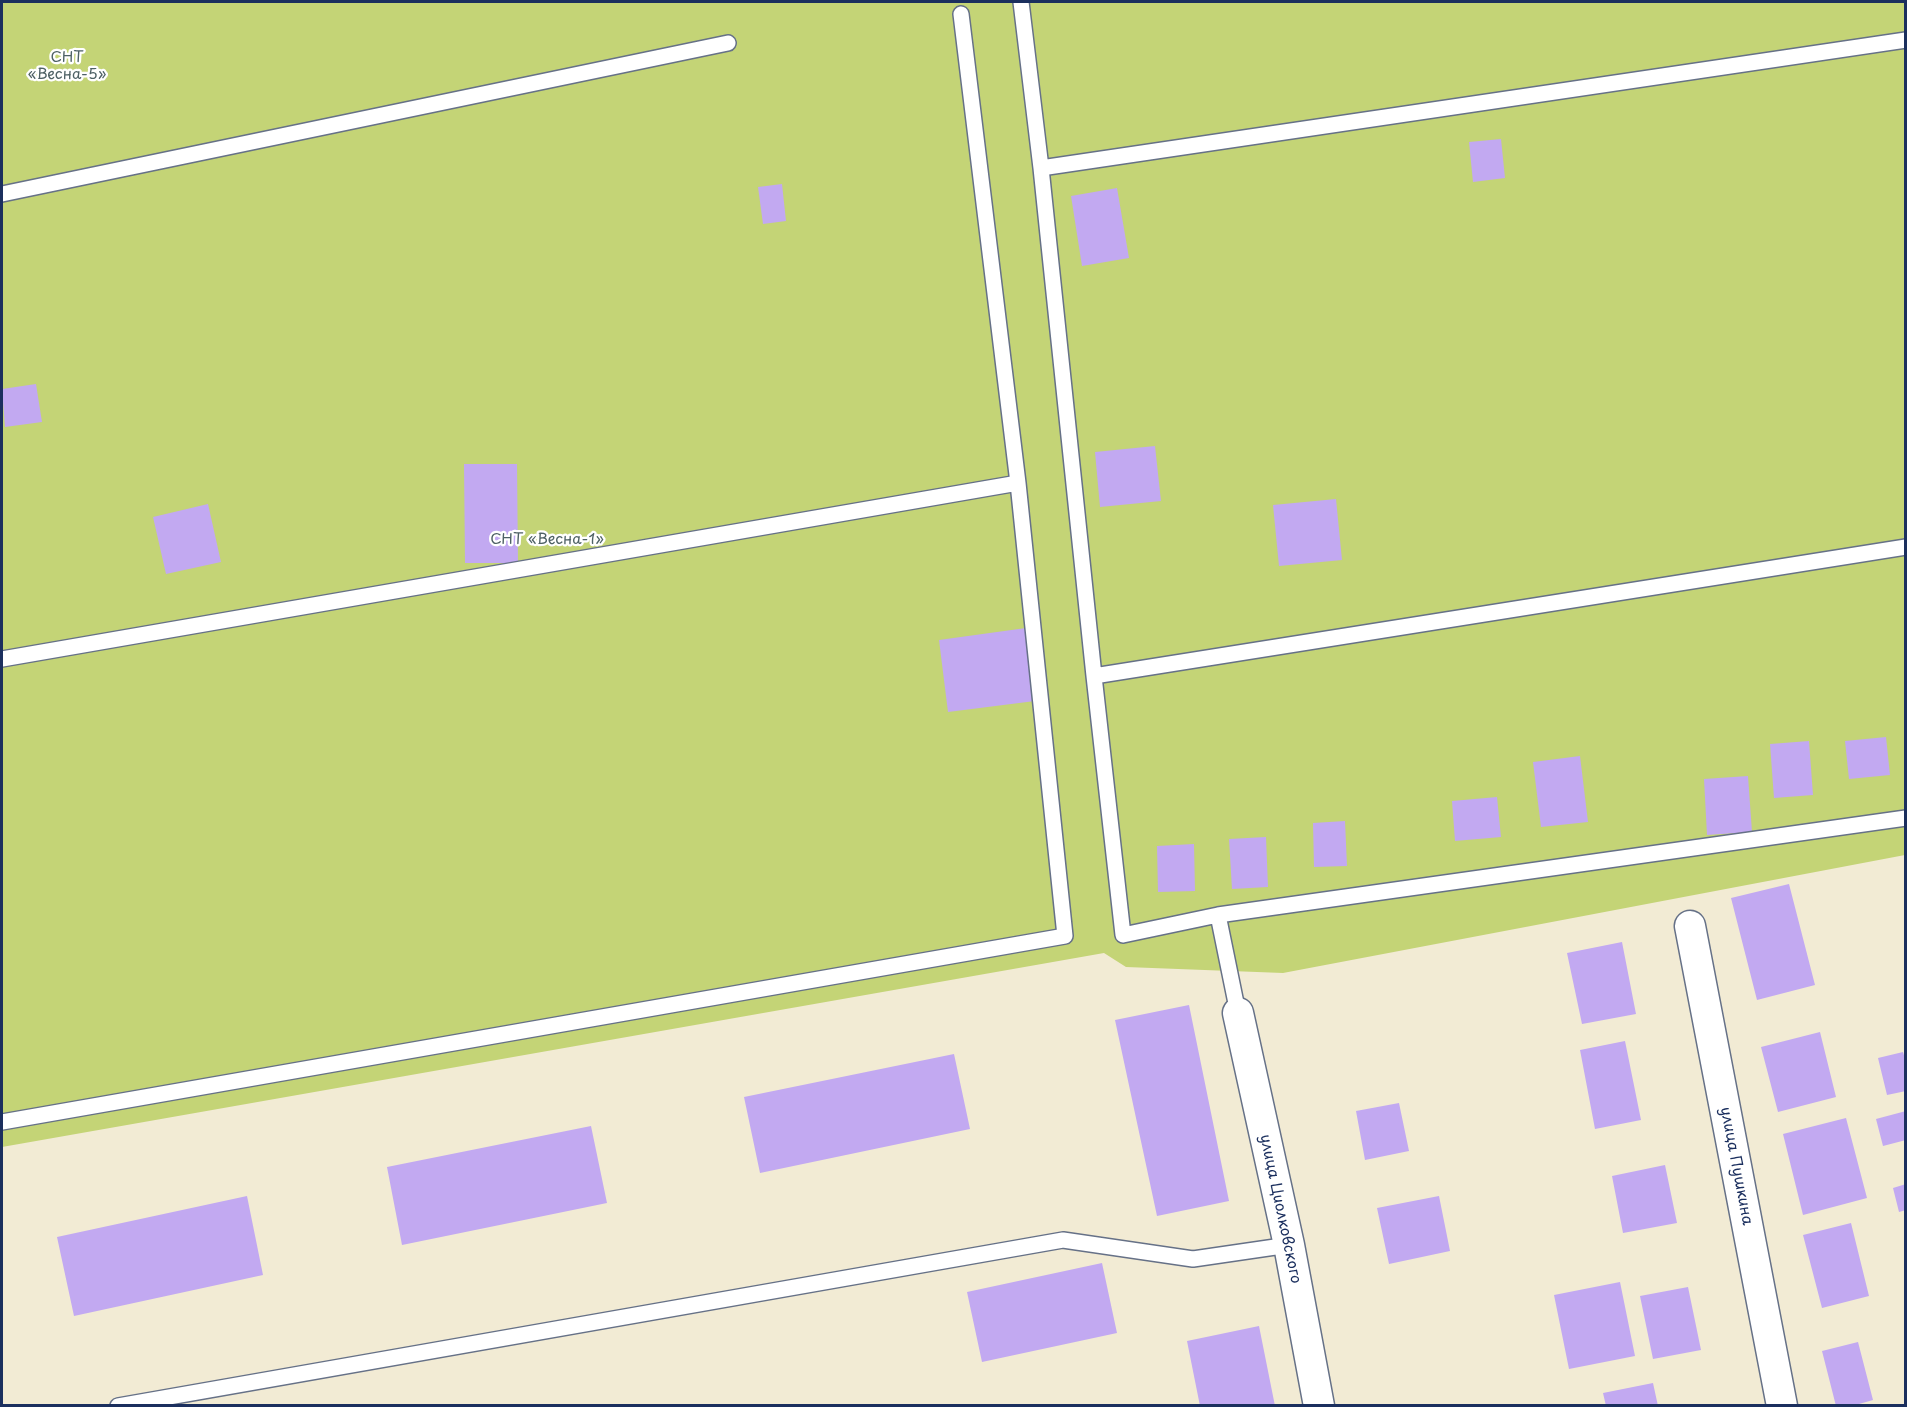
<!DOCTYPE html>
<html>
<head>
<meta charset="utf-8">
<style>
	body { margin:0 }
	#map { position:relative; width:1907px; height:1407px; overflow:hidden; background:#f2ebd4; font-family:"Playpen Sans",sans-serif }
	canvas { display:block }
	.frame { position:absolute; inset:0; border:3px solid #1b2f5e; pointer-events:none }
</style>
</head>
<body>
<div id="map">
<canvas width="1907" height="1407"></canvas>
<div class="frame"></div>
</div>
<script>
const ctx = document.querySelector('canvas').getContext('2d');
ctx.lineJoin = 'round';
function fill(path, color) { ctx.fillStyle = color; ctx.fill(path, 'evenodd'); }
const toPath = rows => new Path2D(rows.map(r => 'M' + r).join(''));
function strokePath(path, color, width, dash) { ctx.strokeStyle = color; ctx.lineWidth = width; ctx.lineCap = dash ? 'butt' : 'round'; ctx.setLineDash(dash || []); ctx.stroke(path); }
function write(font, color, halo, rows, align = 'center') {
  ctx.font = font + ' "Playpen Sans",sans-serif'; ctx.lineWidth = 4.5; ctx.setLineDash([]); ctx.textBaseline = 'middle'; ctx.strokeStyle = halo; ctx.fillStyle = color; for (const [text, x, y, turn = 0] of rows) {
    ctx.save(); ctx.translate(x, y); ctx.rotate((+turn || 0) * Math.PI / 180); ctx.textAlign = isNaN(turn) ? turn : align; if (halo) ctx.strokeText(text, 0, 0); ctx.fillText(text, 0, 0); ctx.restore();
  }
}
const green = toPath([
	[2,2,1905,2,1905,855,1283,973,1126,967,1104,953,2,1147]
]);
const building = toPath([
	[1501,139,1505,178,1473,182,1469,142],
	[782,184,786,221,763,224,758,187],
	[1117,188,1129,258,1082,266,1071,196],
	[36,384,42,422,5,427,2,389],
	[1155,446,1161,501,1100,507,1095,452],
	[464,464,517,464,518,563,465,563],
	[1336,499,1342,560,1279,566,1273,505],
	[208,504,221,562,166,574,153,517],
	[1026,628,1035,701,948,712,939,640],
	[1886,737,1890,775,1849,779,1845,741],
	[1809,741,1813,795,1774,798,1770,744],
	[1580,756,1588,822,1541,827,1533,762],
	[1748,776,1752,832,1707,835,1704,779],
	[1497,797,1501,837,1455,841,1452,801],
	[1345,821,1347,866,1314,867,1313,823],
	[1266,837,1268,887,1232,889,1229,839],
	[1194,844,1195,891,1158,892,1157,846],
	[1789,884,1815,985,1757,1000,1731,898],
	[1622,942,1636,1014,1582,1024,1567,953],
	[1189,1005,1229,1201,1157,1216,1115,1020],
	[1820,1032,1836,1097,1778,1112,1761,1047],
	[1625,1041,1641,1120,1595,1129,1580,1050],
	[1903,1052,1906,1062,1906,1091,1887,1095,1878,1058],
	[954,1054,970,1129,760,1173,744,1097],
	[1399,1103,1409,1151,1365,1160,1356,1111],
	[1906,1111,1906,1140,1883,1146,1876,1119],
	[1846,1118,1867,1198,1803,1215,1783,1134],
	[591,1126,607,1203,402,1245,387,1167],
	[1665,1165,1677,1223,1623,1233,1612,1176],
	[1906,1184,1906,1210,1899,1212,1893,1188],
	[247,1196,263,1275,74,1316,57,1237],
	[1439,1196,1450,1251,1389,1264,1377,1208],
	[1851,1223,1869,1296,1822,1308,1803,1235],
	[1102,1263,1117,1333,982,1362,967,1292],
	[1620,1282,1635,1356,1569,1369,1554,1295],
	[1688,1287,1701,1350,1653,1359,1640,1296],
	[1259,1326,1275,1406,1200,1406,1187,1341],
	[1858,1342,1873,1400,1852,1406,1836,1406,1822,1351],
	[1653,1383,1658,1406,1606,1406,1603,1393]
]);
const service = toPath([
	[1021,2,1041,168],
	[2,194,728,43],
	[1906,547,1094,676,1123,935,1218,915,1906,818],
	[2,659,1018,483],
	[1094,676,1041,168,1906,40],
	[1218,915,1238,1013],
	[2,1122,1065,936,1018,483,961,14],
	[118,1406,1063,1240,1193,1259,1289,1245]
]);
const minor = toPath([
	[1690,926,1782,1406],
	[1238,1013,1289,1245,1319,1406]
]);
const parkNames = [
	["СНТ",67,58],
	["«Весна-5»",67,75],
	["СНТ «Весна-1»",547,540]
];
const streetNames = [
	["улица Пушкина",1736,1166,79],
	["улица Циолковского",1280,1209,78]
];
fill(green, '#c4d476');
fill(building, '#c2a9f1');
strokePath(service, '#667187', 18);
strokePath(minor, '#667187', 33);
strokePath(service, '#fff', 15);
strokePath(minor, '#fff', 30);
write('15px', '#4e6165', '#fff', parkNames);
write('15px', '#1b2f5e', '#fff', streetNames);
</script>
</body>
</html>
